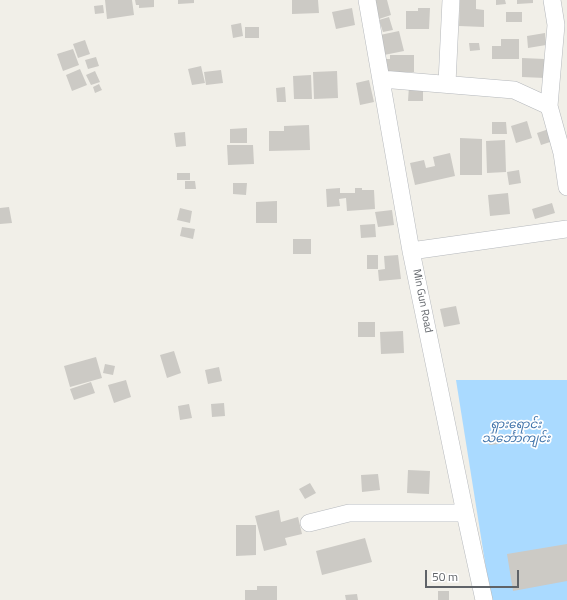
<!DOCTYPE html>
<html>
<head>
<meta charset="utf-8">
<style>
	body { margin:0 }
	#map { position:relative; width:567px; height:600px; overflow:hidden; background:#f1efe8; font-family:"Titillium Web",sans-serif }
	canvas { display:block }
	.scale { position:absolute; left:425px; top:570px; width:94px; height:18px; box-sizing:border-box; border:2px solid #5f6368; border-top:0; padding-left:5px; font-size:12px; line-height:14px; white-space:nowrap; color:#5f6368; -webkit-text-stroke:3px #fff; paint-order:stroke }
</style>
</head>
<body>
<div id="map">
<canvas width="567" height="600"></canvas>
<div class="scale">50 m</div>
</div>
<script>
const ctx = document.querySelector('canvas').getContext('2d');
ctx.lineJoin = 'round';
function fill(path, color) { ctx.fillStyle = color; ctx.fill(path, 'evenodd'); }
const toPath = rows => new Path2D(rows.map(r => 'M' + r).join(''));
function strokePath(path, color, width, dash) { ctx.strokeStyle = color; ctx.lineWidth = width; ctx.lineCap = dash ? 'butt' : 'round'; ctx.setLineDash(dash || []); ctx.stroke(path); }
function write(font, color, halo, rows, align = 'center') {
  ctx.font = font + ' "Titillium Web","Noto Sans Myanmar",sans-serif'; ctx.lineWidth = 3.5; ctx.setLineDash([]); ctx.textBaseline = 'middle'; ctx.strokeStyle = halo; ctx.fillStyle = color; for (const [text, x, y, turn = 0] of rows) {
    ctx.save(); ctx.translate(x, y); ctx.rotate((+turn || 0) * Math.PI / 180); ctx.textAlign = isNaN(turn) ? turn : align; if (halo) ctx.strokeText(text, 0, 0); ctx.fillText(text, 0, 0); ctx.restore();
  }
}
const water = toPath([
	[456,380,567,380,567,600,491,600]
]);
const building = toPath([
	[105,0,132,0,134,15,107,19],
	[135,0,154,0,154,7,139,8,139,5,136,5],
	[178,0,194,0,194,3,178,4],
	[292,0,318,0,319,13,292,14],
	[373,0,387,0,391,15,379,19],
	[460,0,476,0,476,9,484,10,484,27,459,26],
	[496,0,505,0,506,4,496,5],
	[517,0,533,0,533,3,517,4],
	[103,5,104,13,95,14,94,6],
	[352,8,355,25,336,29,332,12],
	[418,8,430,8,429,29,406,29,406,11,418,11],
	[506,12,522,12,522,22,506,22],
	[389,17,393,30,383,32,379,20],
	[241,23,243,36,233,38,231,25],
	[245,27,259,27,259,38,245,38],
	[399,31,404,51,384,55,380,35],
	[545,33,546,45,528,48,527,36],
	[501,39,519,39,519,59,492,59,492,46,501,46],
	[85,40,90,54,78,58,73,44],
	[469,43,479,43,480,50,470,51],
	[73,49,79,65,63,71,57,54],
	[390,55,414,55,414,72,383,72,383,59,390,59],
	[96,57,99,66,88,69,85,60],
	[522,58,545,59,545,78,522,77],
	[201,66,205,83,192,85,188,69],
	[80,69,87,85,72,91,66,75],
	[221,70,223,83,206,85,204,72],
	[95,71,100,82,91,85,86,75],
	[337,71,338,98,314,99,313,72],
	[311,75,312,99,294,99,293,76],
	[369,80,374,102,360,105,356,83],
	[99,84,102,90,95,93,93,87],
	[409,86,423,87,423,101,408,101],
	[285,87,286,102,277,102,276,88],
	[527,121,532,138,516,143,511,126],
	[492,122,506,122,507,134,492,134],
	[309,125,310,150,269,151,269,131,284,131,284,126],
	[247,128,247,143,230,143,230,129],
	[549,129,553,141,541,145,537,133],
	[185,132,186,146,176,147,174,133],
	[460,138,482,139,482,175,460,175],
	[505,140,506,172,487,173,486,141],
	[227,145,253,145,254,164,228,165],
	[450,153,455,176,415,185,410,163,424,160,426,168,435,166,433,157],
	[519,170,521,183,509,185,507,172],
	[177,173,190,173,190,180,177,180],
	[185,181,195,181,196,189,185,189],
	[233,183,247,183,246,195,233,194],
	[340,188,340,193,355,193,355,188,362,188,362,190,374,190,375,209,347,211,346,198,339,199,340,206,327,207,326,189],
	[508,193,510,214,490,216,488,195],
	[277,201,277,223,256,223,256,202],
	[552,203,555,213,535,219,532,209],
	[9,207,12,223,0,224,0,208],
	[180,208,192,211,190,223,177,220],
	[392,210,394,225,378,227,375,212],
	[375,224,376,237,361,238,360,225],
	[182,227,195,229,193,239,180,236],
	[293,239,311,239,311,254,293,254],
	[367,255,378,255,378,269,367,269],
	[398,255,401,279,379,281,378,270,385,269,384,256],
	[456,306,460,324,444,327,440,309],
	[358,322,375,322,375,337,358,337],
	[403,331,404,353,381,354,380,332],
	[174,351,181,373,167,378,160,355],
	[96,357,102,378,70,387,64,366],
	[105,364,115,366,113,375,103,373],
	[219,367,222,381,208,384,205,370],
	[126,380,131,397,114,403,108,385],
	[91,382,95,393,74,400,70,389],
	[224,403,225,416,212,417,211,404],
	[189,404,192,418,180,420,178,406],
	[488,435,499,435,499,444,489,445],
	[408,470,430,471,429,494,407,493],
	[378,474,380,490,362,492,361,475],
	[310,483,316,493,305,499,299,489],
	[279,510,281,522,298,517,302,534,285,538,287,545,264,551,255,516],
	[236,525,256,525,256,555,236,556],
	[365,538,372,562,322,575,316,551],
	[567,544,567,581,513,591,507,554],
	[257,586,277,586,277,600,245,600,245,590,257,590],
	[438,591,449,591,449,600,438,600],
	[357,594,358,600,346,600,345,595]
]);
const minor = toPath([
	[367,0,411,251,465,513,484,600],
	[552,0,556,25,549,106,562,153,567,187],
	[381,79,514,90,549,106],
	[447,83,451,0],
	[411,251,567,229],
	[309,523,349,513,465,513]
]);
const streetNames = [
	["Min Gun Road",422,301,79]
];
const waterNames = [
	["ရှားရောင်း",516,425],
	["သင်္ဘောကျင်း",516,439]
];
fill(water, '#aadaff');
fill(building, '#cccac5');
strokePath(minor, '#b5b8bc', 18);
strokePath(minor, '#fff', 17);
write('11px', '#5f6368', '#fff', streetNames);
write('italic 12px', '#4174aa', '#fff', waterNames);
</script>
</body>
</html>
